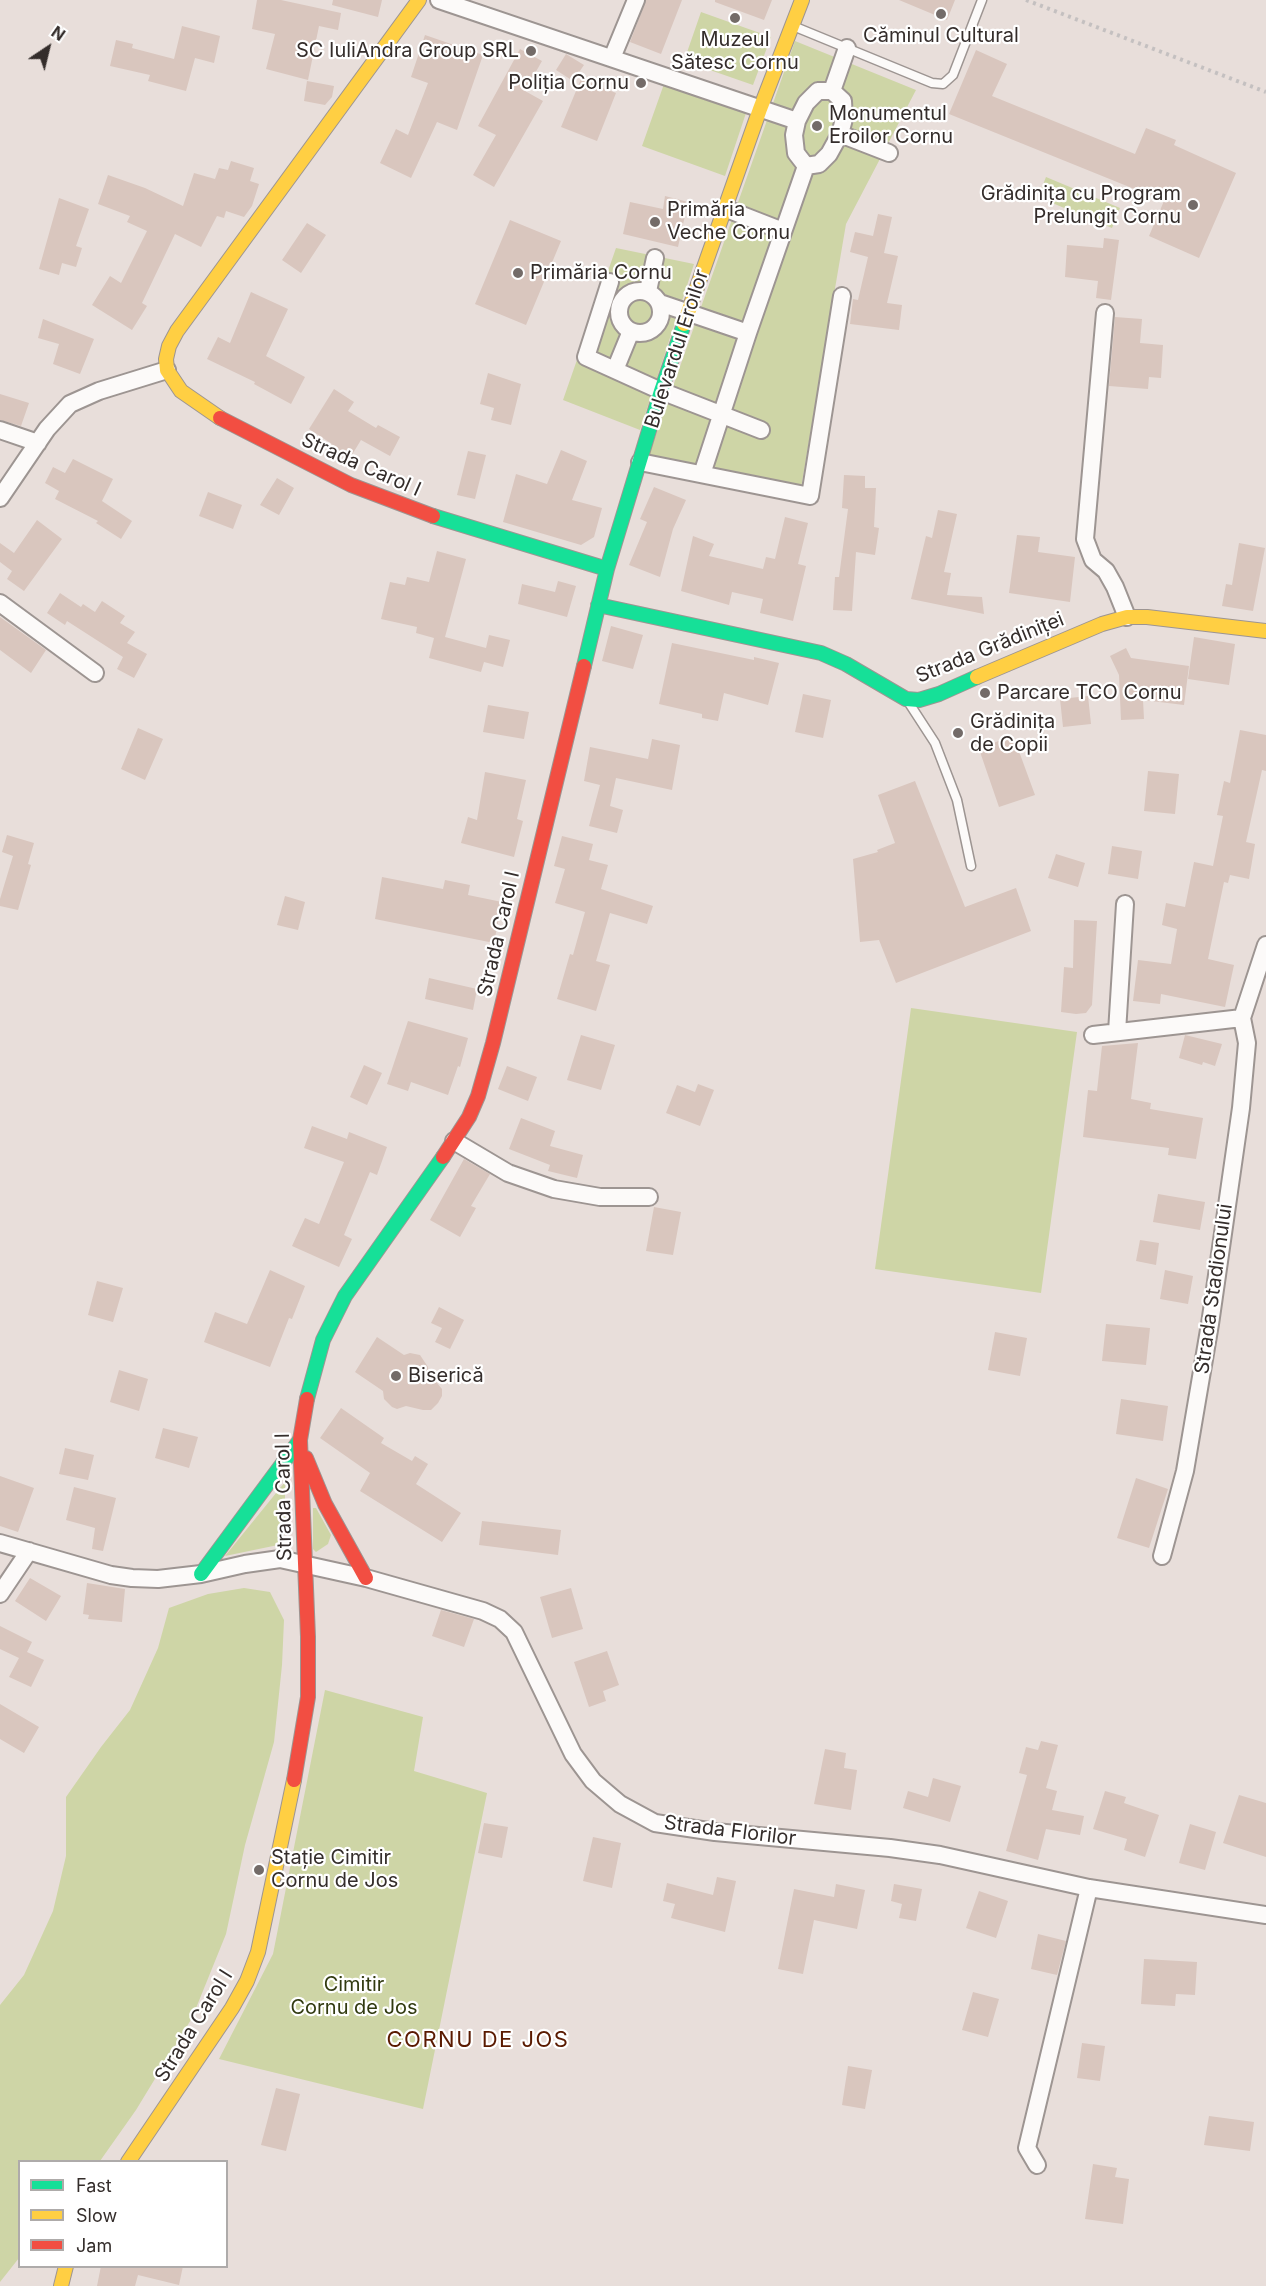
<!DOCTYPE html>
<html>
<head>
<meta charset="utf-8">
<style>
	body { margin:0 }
	#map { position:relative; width:1266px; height:2286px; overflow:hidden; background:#e8deda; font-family:Inter,sans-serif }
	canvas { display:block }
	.legend { position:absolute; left:18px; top:2160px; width:210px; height:108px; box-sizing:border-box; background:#fff; border:2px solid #aeabaa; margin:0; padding:8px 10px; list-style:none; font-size:18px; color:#342d2b }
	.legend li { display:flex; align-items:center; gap:12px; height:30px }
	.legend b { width:30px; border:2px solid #aeabaa }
	.north { position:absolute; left:18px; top:18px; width:60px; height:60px; -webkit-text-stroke:4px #fff; paint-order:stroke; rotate:35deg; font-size:16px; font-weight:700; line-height:24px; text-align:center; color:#342d2b }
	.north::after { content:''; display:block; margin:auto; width:21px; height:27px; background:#342d2b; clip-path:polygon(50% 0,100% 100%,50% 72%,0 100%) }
</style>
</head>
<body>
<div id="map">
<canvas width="1266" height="2286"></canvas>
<ul class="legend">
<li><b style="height:8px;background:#16e098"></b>Fast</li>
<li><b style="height:8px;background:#ffcf43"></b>Slow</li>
<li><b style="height:8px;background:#f24e42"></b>Jam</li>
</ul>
<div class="north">N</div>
</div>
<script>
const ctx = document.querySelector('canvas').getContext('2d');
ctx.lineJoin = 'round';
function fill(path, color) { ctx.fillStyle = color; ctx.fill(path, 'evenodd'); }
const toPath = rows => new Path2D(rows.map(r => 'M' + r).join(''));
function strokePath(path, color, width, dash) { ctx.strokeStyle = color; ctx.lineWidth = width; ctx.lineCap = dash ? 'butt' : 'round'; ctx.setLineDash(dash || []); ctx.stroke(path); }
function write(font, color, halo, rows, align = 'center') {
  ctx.font = font + ' Inter,sans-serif'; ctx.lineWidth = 4.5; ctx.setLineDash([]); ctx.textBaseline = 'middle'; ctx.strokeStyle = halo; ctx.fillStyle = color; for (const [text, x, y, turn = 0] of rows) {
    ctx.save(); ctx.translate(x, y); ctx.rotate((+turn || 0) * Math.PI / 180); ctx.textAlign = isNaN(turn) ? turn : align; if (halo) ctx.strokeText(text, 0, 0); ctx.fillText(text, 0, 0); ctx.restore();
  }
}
const green = toPath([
	[701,12,771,37,753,85,684,61],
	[795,41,916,90,846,224,801,488,647,460],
	[664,84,746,113,725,176,642,146],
	[1046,177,1120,208,1112,228,1038,197],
	[616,248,694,264,640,430,563,400],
	[911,1008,1077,1032,1041,1293,875,1269],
	[285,1482,285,1533,278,1545,225,1556],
	[313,1508,316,1508,331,1535,328,1544,316,1552,313,1549],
	[244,1588,270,1592,284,1620,282,1665,274,1742,245,1845,226,1934,192,2018,136,2110,100,2161,20,2162,19,2258,0,2282,0,2005,24,1975,53,1911,66,1856,66,1797,101,1747,130,1710,158,1648,169,1608,208,1594],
	[325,1690,423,1717,414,1771,487,1793,423,2109,219,2059,273,1954]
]);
const building = toPath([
	[257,0,281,0,341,13,338,30,319,26,308,80,266,69,275,34,252,29],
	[333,0,382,0,378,17,332,5],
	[646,0,682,0,661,54,630,42],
	[715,0,772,0,764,20,715,2],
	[899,0,955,0,947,20],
	[182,26,220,36,214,63,195,58,186,91,148,81,150,75,110,66,116,40,133,44,132,48,174,59],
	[425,35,483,55,457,130,437,122,411,178,380,163,396,129,408,135,428,83,411,77],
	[520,49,542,61,525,91,543,101,494,187,473,175,496,135,478,126],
	[976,50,1007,64,992,96,1135,154,1146,128,1176,140,1174,145,1236,173,1199,258,1149,236,1164,201,949,114],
	[566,54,584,65,573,81,556,70],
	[581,79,616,93,597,141,561,127],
	[307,81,334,86,332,97,325,105,304,101],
	[231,161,254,168,250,181,259,184,252,206,244,217,226,211,224,218,217,216,201,247,175,234,142,303,147,306,132,330,92,305,110,276,121,283,147,231,127,222,130,216,98,204,108,175,145,188,183,206,194,173,215,179,219,168,228,170],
	[665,196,688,202,678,247,623,234,630,202,663,209],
	[59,198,89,209,76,246,82,248,76,267,62,263,59,275,39,269],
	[878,214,892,217,884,253,898,256,887,303,902,305,899,330,850,324,853,299,858,300,868,257,850,252,855,232,873,236],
	[510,220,561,241,526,325,475,304],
	[307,223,326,235,301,273,282,260],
	[1104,238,1119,240,1111,300,1096,298,1098,281,1065,277,1067,245,1103,248],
	[251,292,288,309,266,356,305,377,291,404,254,384,255,382,207,359,218,337,230,343],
	[1115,317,1142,319,1140,343,1163,345,1161,378,1149,377,1148,389,1109,386],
	[43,319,94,339,80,374,53,364,59,344,38,338],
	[488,373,521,384,511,425,491,420,494,408,480,404],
	[334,389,354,402,348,411,376,428,378,425,400,437,390,456,361,440,350,458,330,446,332,444,309,429],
	[0,394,29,403,21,426,0,420],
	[561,450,587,461,572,500,602,508,594,537,581,545,503,522,516,474,547,484],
	[468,451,486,455,475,499,457,495],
	[73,459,113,479,102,501,132,521,121,539,96,523,98,521,55,499,59,491,45,483,53,467,65,473],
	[844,475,865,476,865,488,876,488,874,527,879,528,875,555,856,552,852,611,833,610,835,577,839,577,848,509,842,508],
	[277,478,294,488,279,515,260,505],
	[654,487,686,500,673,529,660,577,629,565,647,522,640,519],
	[208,492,242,505,233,529,199,516],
	[938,510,957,514,944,572,951,573,947,595,982,597,984,614,911,599,926,536,932,538],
	[785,517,808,523,798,564,806,566,793,621,760,613,763,599,732,592,729,605,681,591,693,536,714,544,709,556,763,569,766,557,775,559],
	[37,520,62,539,24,591,7,579,12,571,0,562,0,543,14,553],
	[1017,535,1040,537,1038,552,1075,557,1070,602,1009,593],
	[1239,543,1265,548,1253,611,1222,606,1226,584,1232,585],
	[437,551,466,559,445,637,486,648,489,635,510,640,503,667,484,662,481,672,429,658,434,638,416,633,417,627,381,619,390,582,405,585,407,577,429,582],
	[558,581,576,586,567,617,518,604,522,584,555,592],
	[60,593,81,607,83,604,95,612,102,601,125,616,120,623,135,632,127,643,147,654,134,678,117,669,123,657,67,621,65,625,47,613],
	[0,617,46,650,31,673,0,650],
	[611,626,643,635,633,669,602,661],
	[1194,637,1235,644,1229,685,1188,679],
	[672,643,754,660,754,657,779,663,768,705,724,693,718,721,702,718,702,714,659,704],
	[1126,648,1131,658,1189,666,1184,705,1143,700,1144,719,1121,720,1119,675,1110,656],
	[803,694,831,700,823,738,795,732],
	[1088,696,1091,724,1063,727,1060,699],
	[488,705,529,712,524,739,483,732],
	[138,728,163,739,145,780,121,769],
	[1240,730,1266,735,1266,771,1262,770,1246,842,1255,844,1249,879,1230,875,1228,883,1224,882,1208,959,1234,965,1225,1007,1161,994,1160,1004,1133,1001,1138,960,1171,964,1177,929,1162,925,1166,903,1185,907,1194,862,1213,866,1223,816,1217,815,1224,781,1230,783],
	[1013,735,1035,795,999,807,979,749],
	[652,739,680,745,672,790,616,778,610,806,623,810,617,833,589,826,600,785,584,781,590,747,648,759],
	[1148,771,1179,774,1175,814,1144,811],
	[485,772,526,780,517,819,523,821,514,857,461,843,468,817,477,820],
	[915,781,965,907,1016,888,1031,931,896,983,879,940,860,942,853,859,878,852,877,850,895,843,878,795],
	[7,835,34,843,28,864,31,865,18,910,0,906,0,899,13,856,2,852],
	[562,836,593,844,589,860,608,865,601,889,653,906,647,924,610,913,596,961,610,965,596,1011,557,999,570,954,573,955,585,912,555,903,565,869,554,866],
	[1112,846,1142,851,1138,879,1108,874],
	[1056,854,1085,863,1078,887,1048,878],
	[382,877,443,889,445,880,470,885,468,895,502,902,494,943,375,919],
	[285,896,305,902,298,930,277,925],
	[1074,920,1097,921,1092,1005,1086,1013,1076,1014,1061,1012,1064,967,1073,968],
	[429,978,477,989,473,1010,425,999],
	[408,1021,468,1038,460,1067,458,1066,448,1095,411,1082,408,1091,387,1084],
	[581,1035,615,1045,601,1090,567,1080],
	[1185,1035,1222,1044,1215,1066,1203,1062,1202,1065,1179,1058],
	[1138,1043,1131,1099,1151,1103,1150,1109,1203,1118,1196,1159,1168,1155,1169,1148,1083,1137,1088,1090,1097,1091,1102,1046],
	[364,1065,382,1073,367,1105,350,1097],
	[507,1066,537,1077,528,1101,498,1089],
	[698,1084,714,1090,700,1126,666,1113,677,1085,695,1092],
	[521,1118,555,1131,550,1146,583,1155,577,1178,548,1171,550,1165,509,1149],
	[312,1126,347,1139,349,1132,387,1147,377,1175,370,1172,344,1235,352,1239,339,1267,292,1246,305,1218,319,1224,344,1162,304,1148],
	[464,1159,490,1174,471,1206,476,1208,460,1237,430,1220],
	[1158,1194,1205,1202,1200,1230,1153,1222],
	[654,1207,681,1212,673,1255,646,1251],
	[1140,1240,1159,1243,1156,1265,1136,1261],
	[270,1270,305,1286,292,1319,289,1318,270,1367,204,1342,215,1312,247,1324],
	[1165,1270,1193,1276,1188,1304,1160,1299],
	[97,1281,123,1288,113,1322,88,1315],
	[439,1307,464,1320,450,1349,435,1342,442,1328,431,1323],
	[1106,1324,1150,1328,1146,1365,1102,1361],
	[995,1332,1027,1338,1020,1376,988,1370],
	[377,1337,404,1355,410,1353,420,1355,428,1367,428,1372,442,1389,442,1396,438,1403,431,1410,423,1410,406,1406,397,1409,392,1407,384,1399,383,1391,355,1372],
	[119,1370,148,1379,139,1411,110,1402],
	[1121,1399,1168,1406,1163,1441,1116,1434],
	[341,1408,384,1438,381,1443,412,1461,415,1456,428,1464,416,1484,461,1513,442,1542,360,1491,370,1473,320,1438],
	[163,1428,198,1437,189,1468,155,1458],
	[65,1448,94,1455,88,1480,59,1474],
	[0,1476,34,1488,18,1532,0,1526],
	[1136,1478,1168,1489,1149,1548,1117,1538],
	[74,1487,116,1498,103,1551,92,1549,95,1528,66,1520],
	[482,1521,561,1530,558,1555,479,1545],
	[30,1578,61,1596,46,1621,15,1601],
	[87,1583,125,1589,122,1622,88,1619,89,1615,83,1614],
	[571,1588,583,1629,552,1638,540,1597],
	[441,1610,474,1619,464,1647,432,1636],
	[0,1626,32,1642,27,1652,44,1660,31,1687,9,1677,19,1658,0,1649],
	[607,1651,619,1685,603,1691,606,1701,589,1707,574,1662],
	[0,1704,39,1727,24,1753,0,1739],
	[1041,1741,1058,1745,1046,1788,1057,1791,1052,1810,1084,1816,1080,1835,1046,1829,1038,1860,1006,1851,1027,1775,1019,1773,1026,1747,1038,1750],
	[825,1749,846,1753,844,1768,857,1770,851,1810,814,1804],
	[933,1778,961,1786,950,1822,903,1808,908,1791,928,1797],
	[1105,1791,1126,1797,1124,1803,1159,1815,1145,1857,1124,1850,1127,1839,1093,1829],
	[1239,1795,1266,1803,1266,1857,1223,1843],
	[484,1823,508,1827,502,1858,478,1853],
	[1190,1824,1216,1832,1205,1870,1179,1863],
	[593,1837,621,1843,612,1888,583,1881],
	[717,1877,736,1881,725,1932,671,1918,675,1904,663,1901,667,1883,713,1895],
	[836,1884,865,1890,857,1929,814,1920,803,1974,778,1969,794,1889,834,1897],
	[894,1884,922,1889,916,1921,899,1918,902,1904,891,1901],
	[979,1891,1008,1901,996,1938,966,1928],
	[1038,1934,1066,1941,1057,1975,1031,1969],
	[1144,1959,1197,1962,1195,1995,1176,1994,1175,2006,1141,2004],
	[973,1992,999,1999,988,2037,962,2030],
	[1082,2043,1105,2046,1100,2081,1077,2078],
	[848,2066,872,2070,865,2109,842,2105],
	[276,2088,300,2094,286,2151,261,2145],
	[1209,2116,1254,2122,1250,2151,1204,2145],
	[1093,2164,1117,2168,1115,2177,1129,2179,1123,2224,1085,2219],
	[101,2266,183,2266,179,2285,138,2275,135,2286,97,2286]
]);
const path = toPath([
	[1026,0,1266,92]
]);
const lane = toPath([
	[793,26,932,83,943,84,953,75,982,0],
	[909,703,935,743,957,800,971,866]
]);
const street = toPath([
	[439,0,797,121],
	[612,58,636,0],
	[818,91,832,91,843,101,844,119,840,134,829,154,819,164,806,166,796,153,794,135,797,121,806,103,818,91],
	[832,91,847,48],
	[840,134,889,153],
	[724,208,783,231],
	[610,282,586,357,661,391,761,430],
	'619 312a21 21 0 1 1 42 0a21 21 0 1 1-42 0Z',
	[648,291,655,258],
	[660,303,748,333],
	[1105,313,1085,539,1093,560,1106,571,1115,587,1127,617],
	[615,370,631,331],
	[0,430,38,443],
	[640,462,810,496,842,296],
	[704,468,748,333,806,166],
	[0,498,47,429,70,404,99,391,167,370],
	[0,603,95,673],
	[1117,1032,1125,904],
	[1093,1035,1242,1018],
	[454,1141,508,1173,554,1189,600,1197,649,1197],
	[0,1543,111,1575,132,1578,158,1579,201,1574,245,1564,280,1559,366,1578,483,1611,500,1619,514,1632,573,1754,593,1781,620,1804,655,1823,715,1832,890,1848,940,1855,1089,1888,1266,1915],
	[1162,1556,1185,1471,1210,1324,1241,1108,1247,1043,1242,1018,1266,945],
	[0,1594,29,1551],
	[1037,2165,1027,2148,1089,1888]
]);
const fast = toPath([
	[433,516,607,569],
	[598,605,821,653,846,664,906,699,919,700,939,694,977,677],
	[584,666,607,569,661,391,684,324],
	[307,1399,323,1340,345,1296,443,1157],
	[201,1574,300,1440]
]);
const slow = toPath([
	[684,324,760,109,802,0],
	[220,418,181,391,167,370,166,359,169,346,177,331,419,0],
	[977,677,1102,624,1127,617,1147,617,1266,631],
	[128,2162,232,2008,247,1981,258,1952,294,1780],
	[61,2286,66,2266]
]);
const jam = toPath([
	[220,418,351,485,433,516],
	[443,1157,469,1117,478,1096,493,1043,584,666],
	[306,1458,325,1504,366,1578],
	[294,1780,308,1697,308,1637,300,1440,307,1399]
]);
const markers = [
	[941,14,6,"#736b68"],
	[735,18,6,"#736b68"],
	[531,51,6,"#736b68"],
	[641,83,6,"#736b68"],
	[817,126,6,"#736b68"],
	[1193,205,6,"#736b68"],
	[655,222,6,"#736b68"],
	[518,273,6,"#736b68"],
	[985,693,6,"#736b68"],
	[958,733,6,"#736b68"],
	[396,1376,6,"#736b68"],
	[259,1870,6,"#736b68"]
];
const poiNames = [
	["Căminul Cultural",941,36,"center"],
	["Muzeul",735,40,"center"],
	["Sătesc Cornu",735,63,"center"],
	["SC IuliAndra Group SRL",519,51,"right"],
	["Poliția Cornu",629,83,"right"],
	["Monumentul",829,114],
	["Eroilor Cornu",829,137],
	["Grădinița cu Program",1181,194,"right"],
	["Prelungit Cornu",1181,217,"right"],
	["Primăria",667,210],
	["Veche Cornu",667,233],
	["Primăria Cornu",530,273],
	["Parcare TCO Cornu",997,693],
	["Grădinița",970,722],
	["de Copii",970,745],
	["Biserică",408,1376],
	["Stație Cimitir",271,1858],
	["Cornu de Jos",271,1881]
];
const streetNames = [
	["Bulevardul Eroilor",677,349,-72],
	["Strada Carol I",361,465,24],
	["Strada Grădiniței",990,648,-22],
	["Strada Carol I",499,934,-77],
	["Strada Stadionului",1214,1289,-82],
	["Strada Carol I",284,1497,-91],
	["Strada Florilor",730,1831,7],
	["Strada Carol I",194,2026,-58]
];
const parkNames = [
	["Cimitir",354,1985],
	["Cornu de Jos",354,2008]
];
const quarterNames = [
	["CORNU DE JOS",478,2040]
];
fill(green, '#ced5a6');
fill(building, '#d9c6be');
strokePath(lane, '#9d9592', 11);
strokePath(street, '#9d9592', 20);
strokePath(fast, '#9d9592', 16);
strokePath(slow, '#9d9592', 16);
strokePath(jam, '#9d9592', 16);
strokePath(path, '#c4c0c0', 4, [3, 4.5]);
strokePath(lane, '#fcfaf9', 8);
strokePath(street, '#fcfaf9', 16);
strokePath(fast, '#16e098', 14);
strokePath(slow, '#ffcf43', 14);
strokePath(jam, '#f24e42', 14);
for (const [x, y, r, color] of markers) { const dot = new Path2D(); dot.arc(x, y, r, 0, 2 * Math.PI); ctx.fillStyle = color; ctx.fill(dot); strokePath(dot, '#fff', 2); }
write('20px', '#342d2b', '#fff', poiNames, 'left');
write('20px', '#342d2b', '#fff', streetNames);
write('20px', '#313a10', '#fff', parkNames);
ctx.letterSpacing = '1.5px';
write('22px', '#5a1a00', '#fff', quarterNames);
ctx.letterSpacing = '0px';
</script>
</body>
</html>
